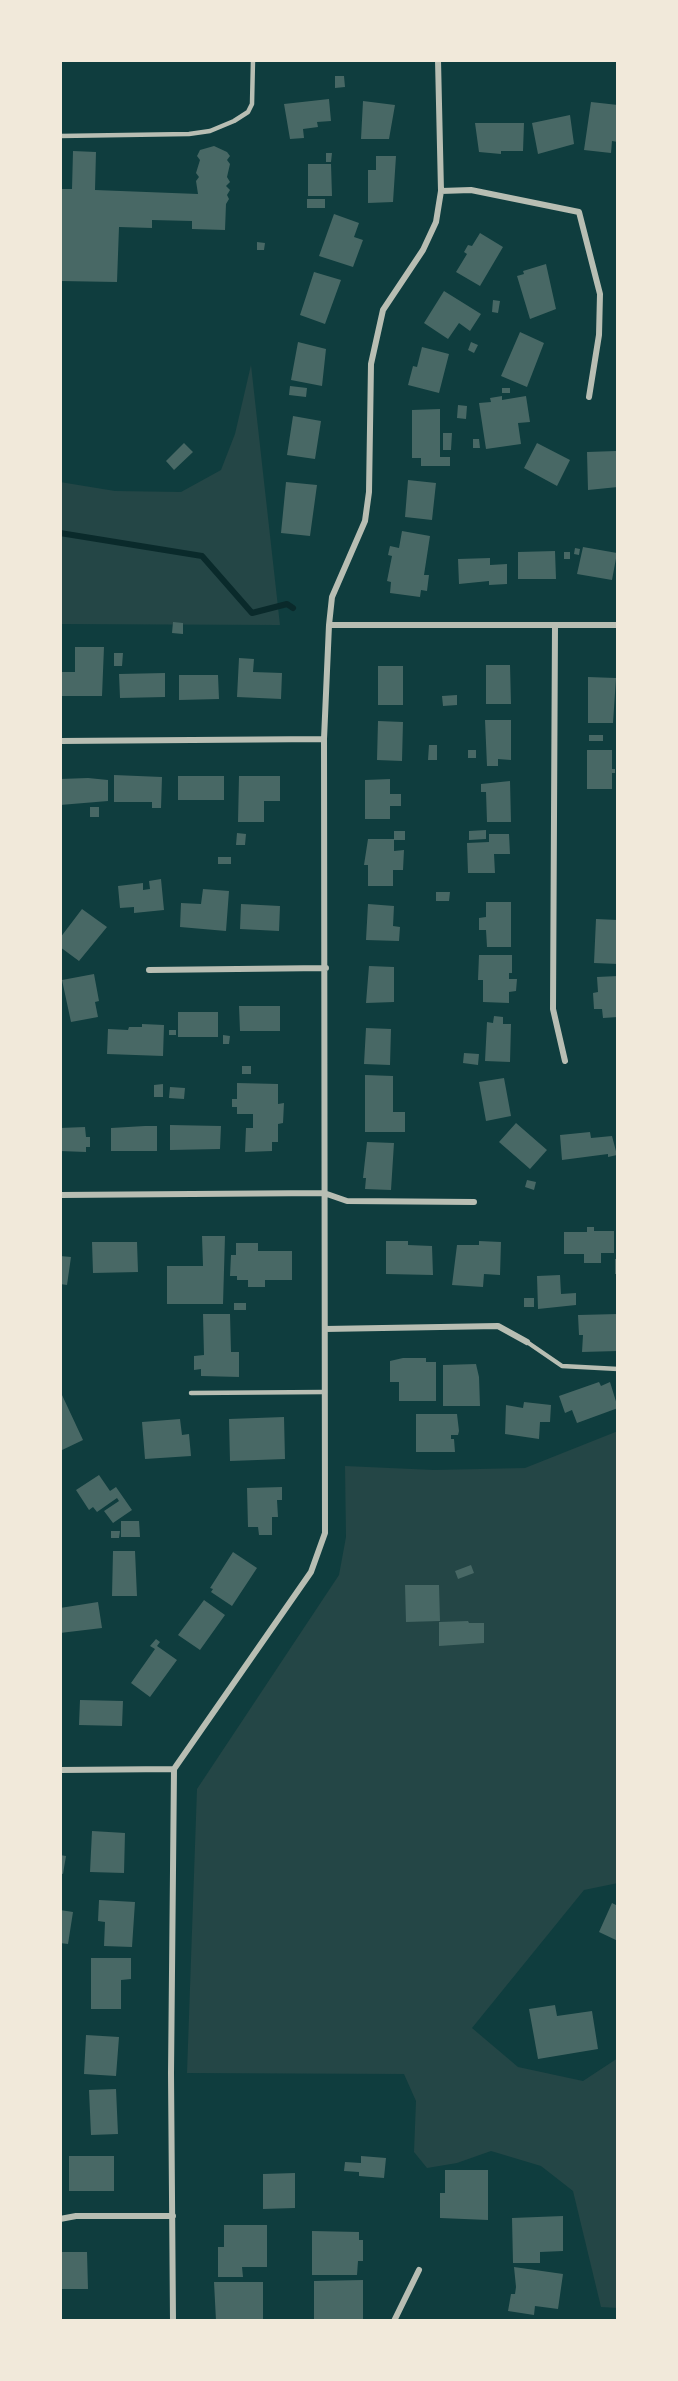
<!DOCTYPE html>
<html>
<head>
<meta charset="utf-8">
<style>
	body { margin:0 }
	#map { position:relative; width:678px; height:2381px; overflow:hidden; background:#0f3d3e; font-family:Poppins,sans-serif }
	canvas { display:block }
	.frame { position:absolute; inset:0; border:62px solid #f1e9da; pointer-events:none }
</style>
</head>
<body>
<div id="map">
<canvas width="678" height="2381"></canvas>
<div class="frame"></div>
</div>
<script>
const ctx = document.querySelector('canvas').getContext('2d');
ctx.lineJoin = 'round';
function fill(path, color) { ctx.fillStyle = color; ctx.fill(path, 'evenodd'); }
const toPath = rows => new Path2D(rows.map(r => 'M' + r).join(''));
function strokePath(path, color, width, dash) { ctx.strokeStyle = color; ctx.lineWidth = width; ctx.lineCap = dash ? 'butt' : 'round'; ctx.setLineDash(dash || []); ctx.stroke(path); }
const green = toPath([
	[251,365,280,625,60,624,60,482,115,491,181,492,221,470,235,434],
	[618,1431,618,1883,584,1890,472,2028,518,2067,583,2081,618,2058,618,2308,601,2307,573,2191,541,2166,491,2151,457,2163,427,2168,414,2152,416,2101,404,2074,187,2073,197,1789,339,1575,346,1537,345,1466,434,1470,525,1468]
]);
const stream = toPath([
	[60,533,202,556,252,613,287,604,293,608]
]);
const building = toPath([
	[335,76,344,76,345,87,335,88],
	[329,99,331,121,317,122,318,127,303,129,304,138,290,139,284,104],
	[363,101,395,105,389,139,361,139],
	[591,102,618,105,618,142,612,141,611,153,584,150],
	[570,115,574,144,538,154,532,123],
	[475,123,524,123,523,151,501,151,501,154,479,152],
	[214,146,227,152,230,156,227,160,230,164,227,177,230,182,226,186,230,190,227,195,229,199,226,204,225,230,192,229,192,221,152,220,152,228,119,227,117,282,60,281,60,189,72,189,73,151,96,152,95,190,198,194,196,181,199,177,196,173,200,160,197,156,200,150],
	[326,153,332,153,331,162,326,162],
	[376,156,396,156,393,202,368,203,368,170,376,170],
	[308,164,331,164,332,196,308,196],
	[307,199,325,199,325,208,307,208],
	[334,214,359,223,354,237,363,240,353,267,319,256],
	[480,233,503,247,480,286,456,272,467,254,464,252,468,245,472,246],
	[257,242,265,243,264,250,257,250],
	[546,264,556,309,530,319,517,276,524,274,523,271],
	[314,272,341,280,325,324,300,315],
	[444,291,481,314,470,331,459,323,448,339,424,323],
	[493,300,500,301,498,313,492,312],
	[520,332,544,343,527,387,501,376],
	[298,342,326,349,322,386,291,380],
	[471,342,478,345,474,353,468,350],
	[422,347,449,354,439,393,408,385,413,366,417,367],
	[290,386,307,388,306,397,289,395],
	[502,388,510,388,510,393,502,393],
	[502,396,502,400,526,396,530,422,518,423,521,444,486,449,479,403,491,402,490,398],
	[458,405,467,406,466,419,457,418],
	[440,409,440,457,450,457,450,466,421,466,421,458,412,458,412,410],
	[293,416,321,421,315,459,287,455],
	[443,433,452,433,451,450,443,450],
	[473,439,479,439,480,448,473,448],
	[184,443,193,452,174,470,166,461],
	[537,443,570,460,557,486,524,468],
	[616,451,618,487,588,490,587,452],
	[408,480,436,483,432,520,405,517],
	[286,482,317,485,310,536,281,533],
	[402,531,430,536,424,575,429,575,427,591,421,590,420,597,390,593,391,582,387,581,392,556,388,555,390,546,399,548],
	[583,547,617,553,612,580,577,574],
	[575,548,580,549,579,555,574,554],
	[555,551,556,579,518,579,518,552],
	[564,552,570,552,570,559,564,559],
	[490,558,490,565,507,564,507,584,489,585,489,581,459,584,458,559],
	[173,622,183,623,183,634,172,633],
	[75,647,104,647,102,696,62,696,62,672,75,672],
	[114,653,123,653,122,666,114,666],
	[239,658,254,659,253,672,282,673,281,699,237,697],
	[486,665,510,665,511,704,486,704],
	[378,666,403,666,403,705,378,705],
	[165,673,165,697,120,698,119,674],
	[179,675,218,675,219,699,179,700],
	[588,677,616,678,613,723,588,723],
	[457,695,457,705,443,706,442,696],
	[485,720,511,720,511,760,498,759,498,766,487,766],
	[378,721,403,722,402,761,377,760],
	[589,735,603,735,603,741,589,741],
	[429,745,437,745,437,760,428,760],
	[468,750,476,750,476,758,468,758],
	[587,750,612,750,612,769,615,769,615,773,612,773,612,789,587,789],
	[114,775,162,777,161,808,152,808,152,802,114,802],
	[178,776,224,776,224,800,178,800],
	[239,776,280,776,280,801,264,801,264,822,238,822],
	[88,778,108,780,108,801,60,805,60,779],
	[390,779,390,794,401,794,401,806,390,806,390,819,365,819,365,780],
	[510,781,511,822,487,822,486,792,481,792,481,784],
	[90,807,99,807,99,817,90,817],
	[486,830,486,839,469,840,469,831],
	[394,831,405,831,405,840,394,840],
	[237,833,246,834,245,845,236,845],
	[489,834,509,834,510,854,494,854,495,873,468,873,467,843,489,842],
	[368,839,394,839,394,851,404,850,403,870,393,870,393,886,368,886,368,865,364,865],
	[218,857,231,857,231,864,218,864],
	[161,879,164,910,134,913,134,907,120,908,118,886,143,883,143,890,150,889,149,881],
	[203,889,229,891,226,931,180,927,181,903,201,904],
	[436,892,450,892,449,901,436,901],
	[486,902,511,902,511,947,487,947,486,930,479,930,479,918,486,917],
	[241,904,280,906,279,931,240,929],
	[368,904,394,906,393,926,400,927,399,941,366,940],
	[82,909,107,927,79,961,60,947,60,938],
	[596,919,618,920,618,964,594,963],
	[479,955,512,955,512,973,509,973,509,979,517,979,516,991,509,992,509,1003,483,1002,483,980,478,980],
	[369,966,394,967,394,1002,366,1003],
	[94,974,99,1001,95,1002,98,1017,71,1022,62,980],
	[618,976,618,1017,603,1018,602,1009,594,1009,593,993,598,992,597,977],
	[239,1006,280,1006,280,1031,240,1031],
	[178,1012,218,1012,218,1037,178,1037],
	[494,1016,503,1017,503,1024,511,1024,510,1062,485,1061,487,1022,493,1023],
	[142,1024,164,1025,163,1056,107,1054,108,1029,128,1030,129,1027,142,1027],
	[366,1028,391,1029,390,1065,364,1064],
	[169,1030,176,1030,176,1035,169,1035],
	[223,1035,230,1036,229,1044,223,1044],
	[464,1053,479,1054,478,1065,463,1063],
	[242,1066,251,1066,251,1074,242,1074],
	[365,1075,393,1076,393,1112,405,1112,405,1132,365,1132],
	[504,1078,511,1116,486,1121,479,1082],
	[237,1083,278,1084,278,1104,284,1103,283,1123,278,1124,278,1142,272,1142,272,1151,245,1152,246,1128,253,1128,253,1114,237,1114,237,1107,232,1107,232,1099,237,1099],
	[163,1084,163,1097,154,1097,154,1085],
	[170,1087,185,1088,184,1099,169,1098],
	[516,1123,547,1150,530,1169,499,1142],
	[170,1125,221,1126,220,1149,170,1150],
	[145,1126,157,1126,157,1151,111,1151,111,1128],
	[85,1127,86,1137,90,1137,90,1147,86,1147,86,1152,60,1151,60,1128],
	[590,1132,591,1138,612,1136,617,1155,608,1157,608,1154,562,1160,560,1135],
	[367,1142,394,1143,391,1190,365,1189,366,1178,363,1178],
	[527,1180,536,1182,534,1190,525,1187],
	[587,1227,594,1227,594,1231,614,1231,614,1253,601,1253,601,1263,584,1263,584,1254,564,1254,564,1232,587,1232],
	[202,1236,225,1236,223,1304,167,1304,167,1266,203,1266],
	[386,1241,408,1241,408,1245,432,1246,433,1275,386,1274],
	[479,1241,501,1242,500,1275,484,1274,483,1287,452,1285,457,1245,479,1245],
	[92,1242,137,1242,138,1272,93,1273],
	[236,1243,258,1243,258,1251,292,1251,292,1280,265,1280,265,1287,248,1287,248,1280,237,1280,237,1276,230,1276,231,1255,236,1255],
	[60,1256,71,1257,67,1285,60,1284],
	[615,1259,618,1259,618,1274,615,1274],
	[560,1275,561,1294,576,1293,576,1305,538,1309,537,1276],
	[524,1298,534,1298,534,1307,524,1307],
	[234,1303,246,1303,246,1310,234,1310],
	[203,1314,230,1314,231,1352,239,1352,239,1377,201,1376,201,1369,194,1370,194,1356,204,1355],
	[618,1314,618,1351,582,1352,583,1335,579,1335,578,1315],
	[403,1358,426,1358,426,1362,436,1362,436,1401,399,1401,399,1382,390,1382,390,1361],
	[476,1364,479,1377,480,1406,443,1406,443,1365],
	[599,1382,601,1386,610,1382,618,1408,577,1423,572,1410,565,1413,559,1396],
	[62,1395,83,1440,60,1451,60,1396],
	[524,1402,551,1405,550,1422,540,1422,539,1439,505,1434,506,1405,523,1408],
	[416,1414,457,1414,459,1431,458,1435,451,1435,451,1439,454,1439,455,1452,416,1452],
	[284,1417,285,1459,230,1461,229,1419],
	[180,1419,182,1435,189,1434,191,1456,145,1459,142,1422],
	[99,1475,110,1491,116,1487,132,1510,113,1523,104,1511,119,1501,117,1498,97,1512,93,1507,89,1510,76,1490],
	[282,1487,282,1500,277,1500,278,1517,272,1517,272,1535,259,1535,258,1527,248,1527,247,1488],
	[121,1521,139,1521,140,1537,121,1537],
	[111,1531,120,1531,119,1538,111,1538],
	[113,1551,135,1551,137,1596,112,1596],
	[233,1552,257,1568,232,1606,211,1592,213,1589,210,1588],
	[471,1565,474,1573,458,1579,455,1571],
	[405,1585,439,1585,440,1621,406,1622],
	[204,1600,225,1615,200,1650,178,1635],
	[98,1602,102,1628,60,1633,60,1608],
	[468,1621,469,1623,484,1623,484,1643,439,1646,439,1622],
	[156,1639,160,1642,157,1646,177,1660,150,1697,131,1683,155,1649,150,1646],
	[80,1700,123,1701,122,1726,79,1725],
	[92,1831,125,1833,124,1873,90,1872],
	[60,1855,66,1856,63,1874,60,1873],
	[99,1900,135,1902,132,1947,104,1946,105,1922,98,1921],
	[612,1903,618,1906,618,1941,599,1932],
	[60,1910,73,1912,68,1944,60,1943],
	[91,1958,131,1958,131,1979,121,1980,121,2009,91,2009],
	[555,2005,557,2016,592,2011,598,2049,538,2059,529,2009],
	[86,2035,119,2037,116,2076,84,2074],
	[116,2089,118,2134,91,2135,89,2090],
	[69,2156,114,2156,114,2191,69,2191],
	[361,2156,386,2158,384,2178,359,2176,359,2172,344,2171,345,2162,361,2163],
	[445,2170,488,2170,488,2220,440,2218,440,2193,445,2193],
	[295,2173,295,2208,263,2209,263,2174],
	[563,2216,563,2251,540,2252,540,2263,513,2263,512,2218],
	[224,2225,267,2225,267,2267,242,2267,243,2277,218,2277,218,2247,224,2247],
	[312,2231,359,2232,359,2240,363,2240,363,2261,358,2261,357,2275,312,2275],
	[60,2252,87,2252,88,2289,60,2289],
	[514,2267,563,2274,558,2309,535,2306,534,2315,508,2311,511,2294,515,2294,516,2287],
	[363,2280,363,2321,314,2321,314,2281],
	[214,2282,263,2282,263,2321,216,2321]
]);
const service = toPath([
	[60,136,189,134,210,131,234,121,248,112,252,104,253,60],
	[527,1342,562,1366,618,1369],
	[191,1393,325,1392]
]);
const minor = toPath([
	[441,191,471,190,579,212,600,294,599,335,589,397],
	[329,625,618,625],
	[555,625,553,1009,565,1061],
	[60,741,324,739],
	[149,970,326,968],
	[60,1195,324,1193,347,1201,474,1202],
	[325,1329,498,1326,527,1342],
	[174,1769,311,1572,325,1533,324,739,329,625,332,597,365,521,369,492,371,364,383,310,423,250,436,222,441,191,438,60],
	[60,1770,174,1769],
	[60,2219,76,2216,173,2216],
	[173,2321,171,2073,174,1769],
	[394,2321,419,2270]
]);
fill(green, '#244646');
strokePath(stream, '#0a2a2b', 6);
fill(building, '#486865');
strokePath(service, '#b8beb3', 4.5);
strokePath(minor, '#b8beb3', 6);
</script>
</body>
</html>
